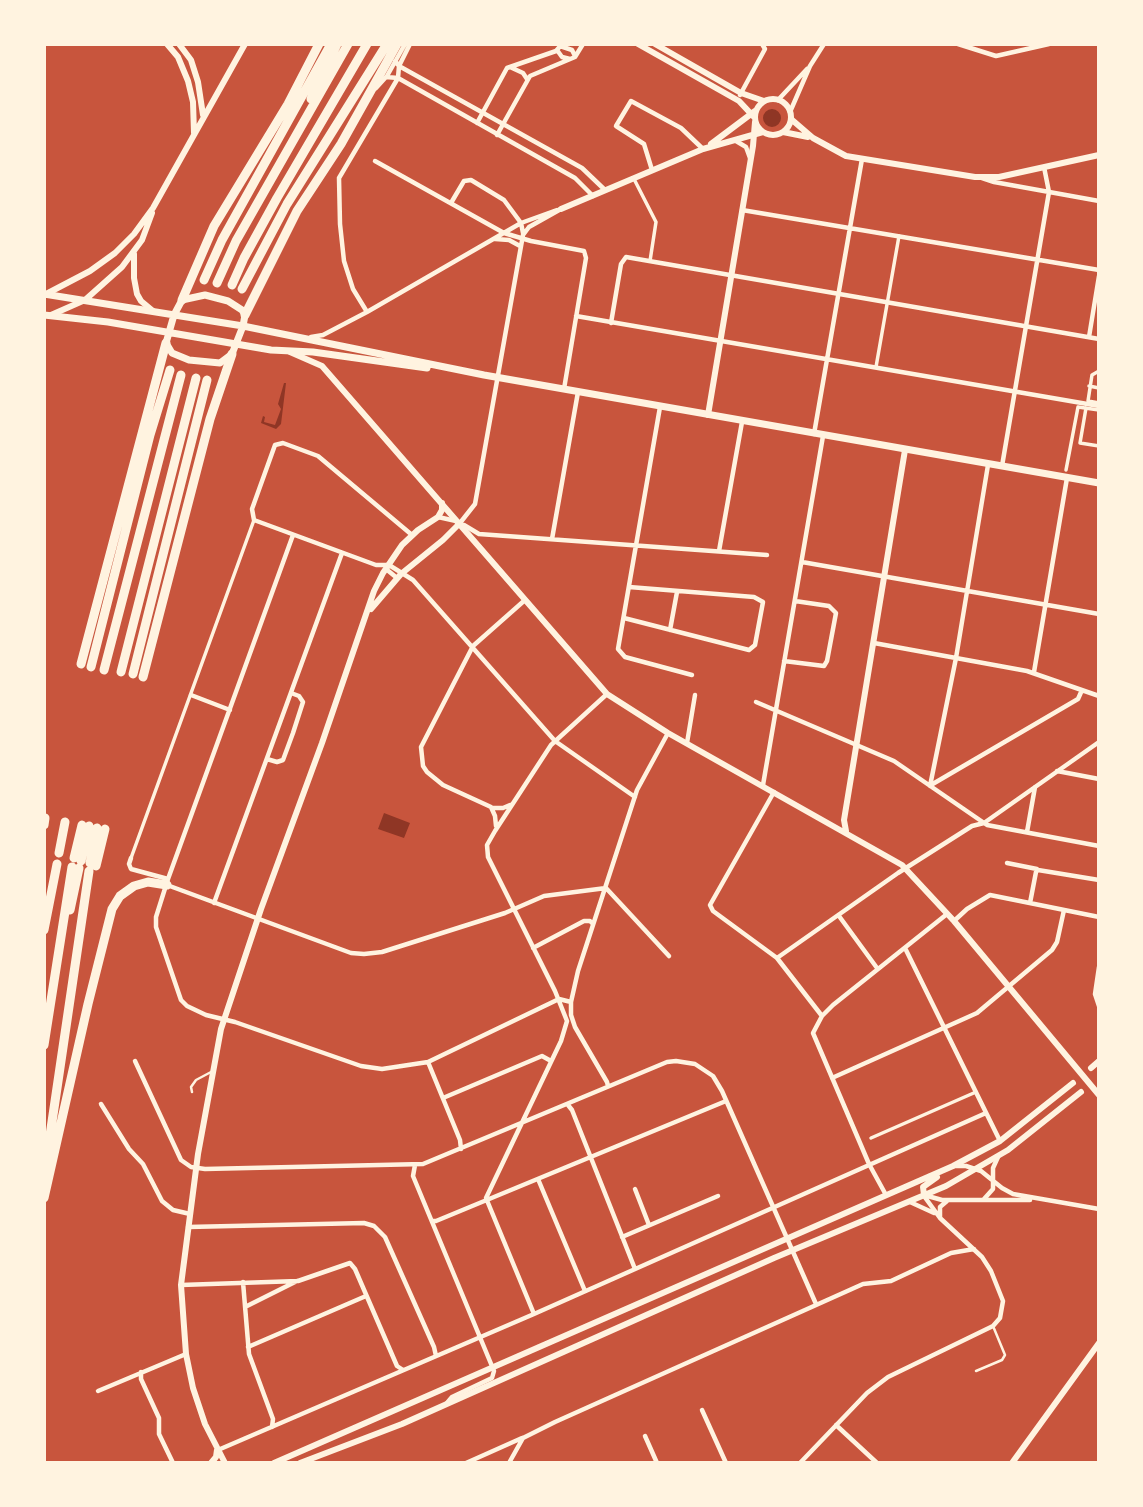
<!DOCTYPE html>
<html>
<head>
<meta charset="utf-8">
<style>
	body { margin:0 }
	#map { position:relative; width:1143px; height:1507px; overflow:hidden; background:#c8553d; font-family:Quicksand,sans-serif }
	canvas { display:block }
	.frame { position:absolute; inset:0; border:46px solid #fff3e0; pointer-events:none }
</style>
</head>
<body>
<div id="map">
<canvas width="1143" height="1507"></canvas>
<div class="frame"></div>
</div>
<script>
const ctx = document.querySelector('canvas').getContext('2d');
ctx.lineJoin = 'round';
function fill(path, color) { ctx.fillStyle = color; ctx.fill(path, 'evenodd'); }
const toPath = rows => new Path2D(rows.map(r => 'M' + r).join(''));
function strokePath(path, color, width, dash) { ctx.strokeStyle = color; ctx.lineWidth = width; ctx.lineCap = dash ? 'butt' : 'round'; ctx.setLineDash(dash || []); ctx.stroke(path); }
const water = toPath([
	'763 118a9 9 0 1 1 18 0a9 9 0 1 1-18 0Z',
	[284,383,286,383,281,424,276,429,261,423,263,416,265,417,264,422,275,425,281,409,278,404],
	[384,813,410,823,404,838,378,829]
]);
const service = toPath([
	[192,1092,191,1087,196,1080,211,1072],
	[976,1371,1002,1360,1005,1355,993,1326]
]);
const pedestrian = toPath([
	[634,179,656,222,650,261],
	[876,367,899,236],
	[1099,371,1092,375,1088,401,1099,403],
	[1089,386,1099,388],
	[1086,408,1080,443,1099,446],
	[1066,470,1078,407,1099,410],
	[131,858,254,520],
	[871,1138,976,1092]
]);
const minor = toPath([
	[958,44,996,56,1049,44],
	[560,46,572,50,575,56],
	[557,50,562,57,570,59],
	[395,61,399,66,582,168,605,190],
	[510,67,523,73,527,79],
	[387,76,405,44],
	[376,88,386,77,398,78,575,178,593,196],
	[740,95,765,49,762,44],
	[778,100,807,69],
	[790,112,810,66,824,44],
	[477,123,507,68,556,51,562,44],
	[497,135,530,76,575,57,583,44],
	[736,141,746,147,750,158],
	[375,161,504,233,531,241,584,251,586,258,564,389],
	[652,170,644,144,616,126,631,101,681,128,703,149],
	[982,178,994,182,1099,201],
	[451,203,464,181,471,180,504,200,521,223,523,233],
	[742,210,1099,270],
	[495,239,509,240,520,246],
	[367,312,353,289,344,261,340,224,339,178,398,78,399,66,410,44],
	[576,316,1099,406],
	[611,323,621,264,626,257,1099,339],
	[311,337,323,335,367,312,521,223,557,210],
	[1089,337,1099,276],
	[660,407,618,649,625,657,692,675],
	[814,434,862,159],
	[1002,466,1049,192,1044,167],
	[438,517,456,521],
	[460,523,475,504,523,235,529,227,561,209],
	[464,525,479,534,767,555],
	[293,535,168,879,156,917,156,927,181,1000,187,1006,206,1015,235,1022,361,1066,382,1069,428,1062,559,999,571,1002],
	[412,535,318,456,283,443,275,445,252,509,254,520,376,565,389,565,413,580,555,741,635,797],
	[552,539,578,392],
	[719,551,742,422],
	[802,562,1099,614],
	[386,569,397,578],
	[624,618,749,650,755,645,763,602,754,597,629,587],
	[670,630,677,592],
	[874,643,1027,671,1099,696],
	[784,661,824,666,827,661,836,613,829,606,795,601],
	[1034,672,1067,478],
	[191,695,230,710],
	[756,702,894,761,987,825,1099,846],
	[687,743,695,695],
	[267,759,277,762,283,760,293,733,303,702,299,696,291,693],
	[1057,771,1099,779],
	[763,785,823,436],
	[931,785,1078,699,1082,690],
	[930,786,956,658,988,465],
	[774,792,710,905,713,911,777,958,822,1016],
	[492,808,503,808,510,805],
	[496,826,495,816,491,807,443,785,427,772,423,766,421,747,473,646,525,600],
	[1027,832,1035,787],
	[131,858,129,864,131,869,168,879],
	[1007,863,1037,869],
	[167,885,351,953,364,954,382,952,505,913,544,896,606,888,669,956],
	[214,903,342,553],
	[1030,903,1036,872,1038,870,1099,880],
	[839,916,877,968],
	[954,921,967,909,990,895,1099,917],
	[533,948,584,921,590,921,593,924],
	[905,948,1000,1141],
	[777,958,898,873,972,826,984,823,1099,742],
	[1099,967,1095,994,1099,1006],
	[135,1061,181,1160,191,1167,205,1169,423,1164,667,1062,676,1061,695,1064,713,1076,722,1091,816,1304],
	[428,1062,460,1140,461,1149],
	[832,1078,977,1013,1052,950,1057,942,1064,910],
	[608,1086,607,1082,575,1027,571,1015,571,1002,578,971,637,790,668,733],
	[443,1098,542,1056,551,1061],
	[101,1104,129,1149,143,1164,162,1201,173,1210,190,1214],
	[568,1105,572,1110,635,1269],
	[415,1165,413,1176,494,1371,492,1378,452,1397,447,1403],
	[956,1166,966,1166,981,1171,1002,1188,1013,1194,1099,1209],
	[538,1179,585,1291],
	[635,1189,649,1225],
	[886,1195,869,1164,813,1033,822,1016,833,1005,947,914],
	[924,1195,942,1200,1030,1200],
	[984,1199,993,1189,993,1168,998,1157],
	[910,1202,934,1213],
	[940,1217,940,1207,947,1201],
	[432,1221,436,1221,726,1101],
	[188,1227,364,1223,374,1226,385,1237,434,1347,436,1356],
	[622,1237,718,1196],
	[243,1282,249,1354,273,1419,272,1427],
	[181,1285,298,1281,350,1263,355,1269,397,1366,403,1370],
	[245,1307,297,1281],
	[534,1314,486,1198,561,1041,567,1021,555,991,488,857,487,845,495,831,551,745,607,694],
	[248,1347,366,1296],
	[141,1372,141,1379,159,1418,159,1434,173,1463],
	[98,1391,186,1354],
	[702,1410,726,1463],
	[836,1425,877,1463],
	[645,1436,657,1463],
	[218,1450,534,1314,986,1113],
	[466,1463,522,1438],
	[509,1463,523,1438,555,1422,863,1284,891,1281,951,1253,974,1249],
	[800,1463,867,1393,888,1377,993,1326,1000,1318,1003,1301,991,1271,982,1257,940,1218,924,1196]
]);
const tertiary = toPath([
	[167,44,178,57,188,81,193,102,194,133],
	[179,44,191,60,198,82,203,115],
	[638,44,739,101,754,117],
	[655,44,741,93,764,101],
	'755 117a18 18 0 1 1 36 0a18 18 0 1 1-36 0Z',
	[791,119,813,138,846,156,975,177,999,177,1099,155],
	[783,132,808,137],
	[711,144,755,111],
	[561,209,703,149,763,132],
	[134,254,134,278,137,294,141,301,153,311],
	[48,293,90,271,115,253,134,234,153,208,245,44],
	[51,315,85,300,122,267,142,240,152,213],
	[708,415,753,146,755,122],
	[371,609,401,574,443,540,460,523],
	[1091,1068,1099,1061],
	[924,1195,923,1187,937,1177],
	[211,1463,216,1457,217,1450],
	[225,1463,205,1424,193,1388,186,1354,181,1285,198,1154,221,1029,261,909,322,743,374,591,383,573,402,545,418,530,438,517,442,510,442,503],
	[274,1463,953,1166,1000,1141,1073,1083],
	[300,1463,402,1424,774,1258,946,1186,1008,1150,1081,1092],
	[1012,1463,1099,1343]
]);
const secondary = toPath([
	[290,352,322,366,607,694,668,733,902,865,954,921,1099,1095],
	[846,831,844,820,905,450]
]);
const primary = toPath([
	[44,294,243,326,484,375,1099,483],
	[205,295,228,301,242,310,245,315,243,326,232,354,220,363,189,360,172,353,166,343,174,315,182,300,205,295],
	[44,315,108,322,271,350,313,352,427,368]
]);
const motorway = toPath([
	[311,99,337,44],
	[204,280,222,240,331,44],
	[217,283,236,241,348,44],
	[232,285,244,258,277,198,367,44],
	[242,289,287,204,387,44],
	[182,300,214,226,288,104,319,44],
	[245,315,297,211,341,144,397,44],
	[81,664,166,343],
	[91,667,150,435,170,370],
	[104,670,181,375],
	[121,672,196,378],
	[133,674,207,380],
	[143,677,210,419,232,354],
	[44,825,45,818],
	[59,853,65,822],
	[74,858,82,825],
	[81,861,89,826],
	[90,863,97,828],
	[96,866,105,829],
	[70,910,79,868],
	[44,930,57,864],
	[44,1045,72,867],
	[44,1176,89,871],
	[44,1198,88,1004,112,909,120,896,134,886,148,882,167,885]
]);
fill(water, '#8f3625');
strokePath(service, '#fff3e0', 2.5);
strokePath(pedestrian, '#fff3e0', 3.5);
strokePath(minor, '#fff3e0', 4.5);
strokePath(tertiary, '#fff3e0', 6);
strokePath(secondary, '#fff3e0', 6);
strokePath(primary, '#fff3e0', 7);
strokePath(motorway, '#fff3e0', 9);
</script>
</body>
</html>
